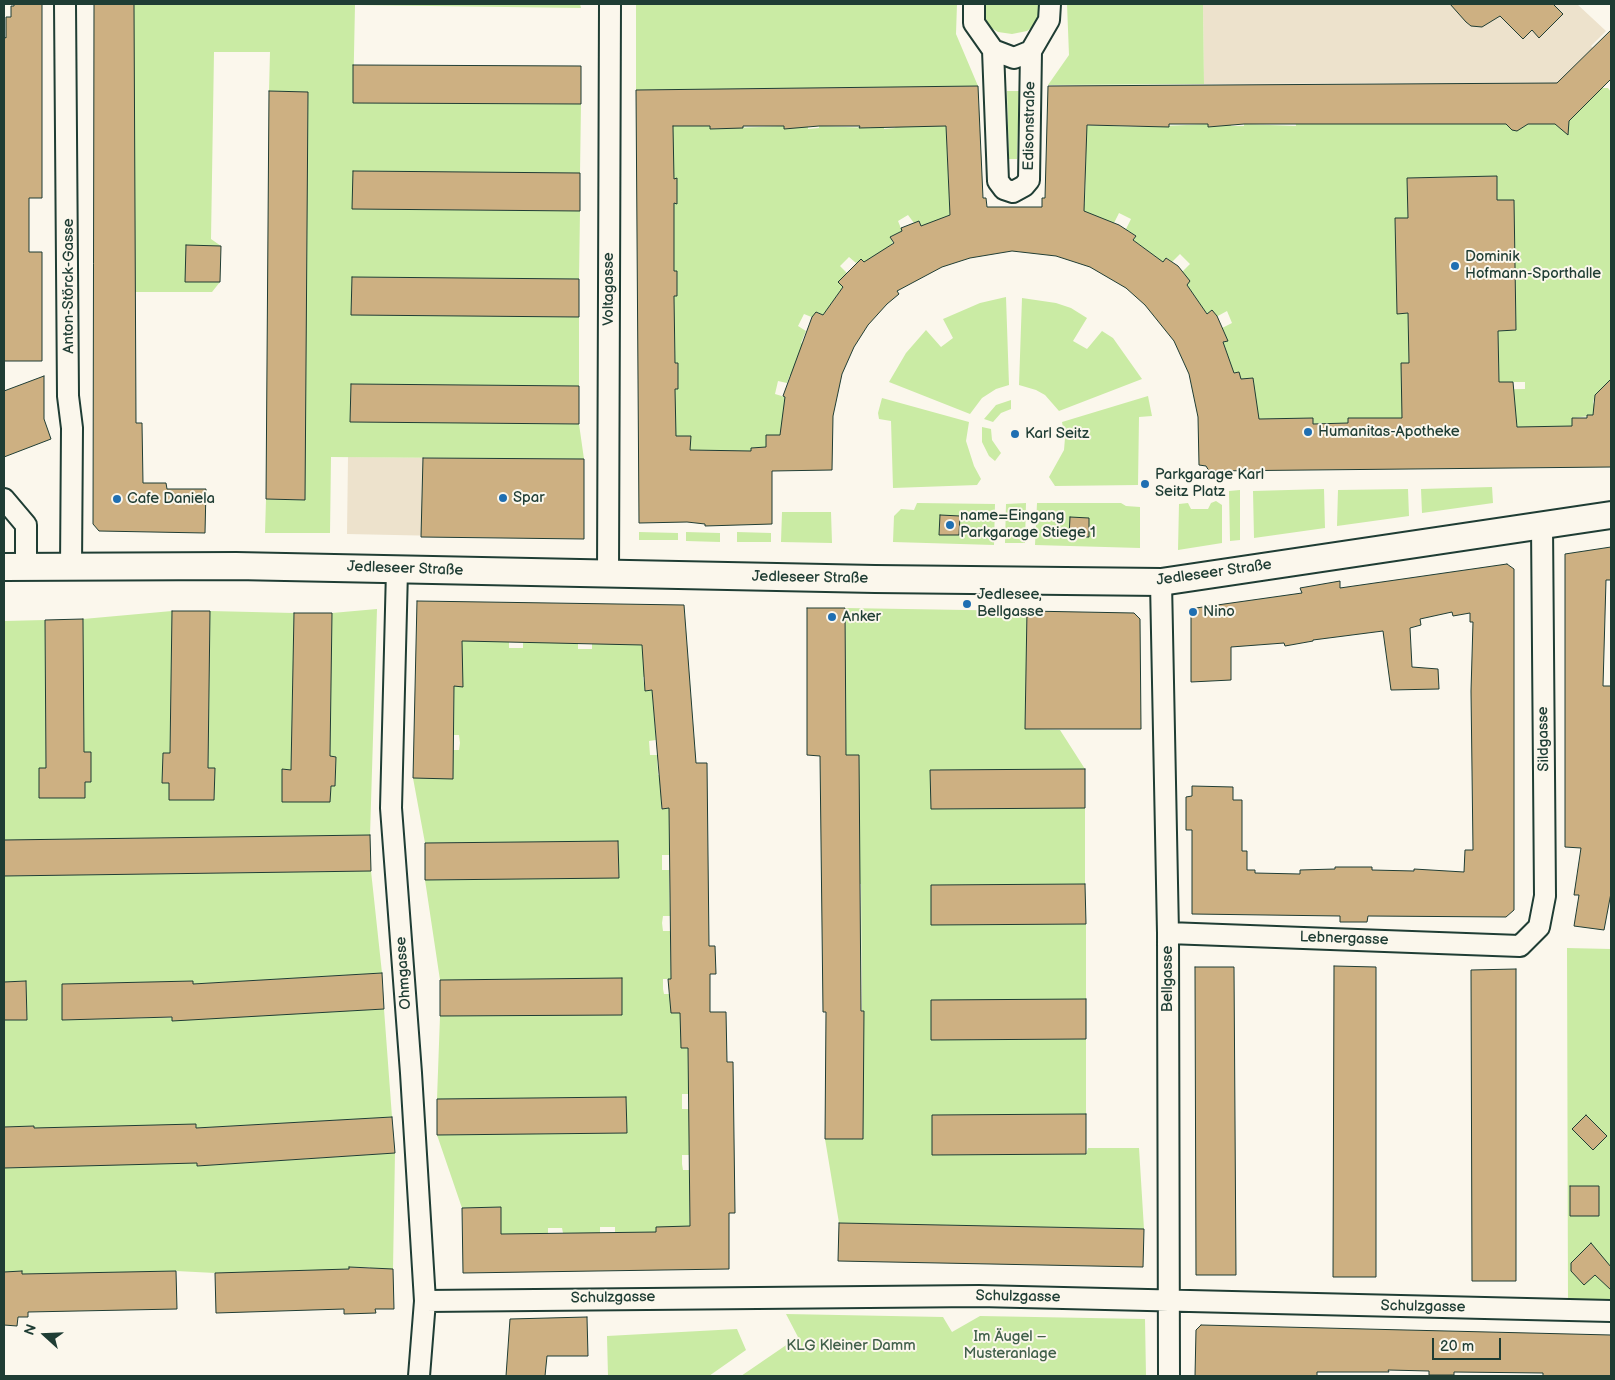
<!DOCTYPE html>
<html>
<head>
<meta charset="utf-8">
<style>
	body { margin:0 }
	#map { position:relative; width:1615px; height:1380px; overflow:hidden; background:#fbf7ec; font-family:"Balsamiq Sans",sans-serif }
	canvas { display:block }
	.frame { position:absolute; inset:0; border:5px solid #1f3d34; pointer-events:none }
	.north { position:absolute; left:20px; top:1310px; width:50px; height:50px; -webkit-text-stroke:4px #fbf7ec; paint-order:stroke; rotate:290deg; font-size:14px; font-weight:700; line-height:20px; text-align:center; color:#1f3d34 }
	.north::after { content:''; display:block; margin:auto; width:18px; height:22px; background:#1f3d34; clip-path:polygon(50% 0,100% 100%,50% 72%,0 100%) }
	.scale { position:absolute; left:1432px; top:1338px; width:69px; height:22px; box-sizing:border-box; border:2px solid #1f3d34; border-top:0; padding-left:6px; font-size:15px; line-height:18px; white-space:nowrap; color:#1f3d34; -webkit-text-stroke:4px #fbf7ec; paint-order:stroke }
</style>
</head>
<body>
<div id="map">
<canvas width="1615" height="1380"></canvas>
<div class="frame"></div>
<div class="north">N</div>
<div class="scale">20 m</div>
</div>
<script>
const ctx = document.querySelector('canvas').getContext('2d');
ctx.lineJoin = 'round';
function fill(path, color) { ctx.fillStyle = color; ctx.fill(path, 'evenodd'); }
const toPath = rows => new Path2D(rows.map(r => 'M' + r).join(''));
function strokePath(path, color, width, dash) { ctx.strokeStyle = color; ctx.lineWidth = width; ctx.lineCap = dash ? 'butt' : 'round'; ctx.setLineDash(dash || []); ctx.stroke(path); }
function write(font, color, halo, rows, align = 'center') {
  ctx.font = font + ' "Balsamiq Sans",sans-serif'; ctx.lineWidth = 4; ctx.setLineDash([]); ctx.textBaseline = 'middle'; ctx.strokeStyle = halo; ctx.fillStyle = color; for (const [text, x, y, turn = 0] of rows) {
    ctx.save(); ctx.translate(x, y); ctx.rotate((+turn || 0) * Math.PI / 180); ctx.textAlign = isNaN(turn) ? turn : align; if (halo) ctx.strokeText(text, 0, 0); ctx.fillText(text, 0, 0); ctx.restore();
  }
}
const built = toPath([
	[1203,4,1577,4,1606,31,1591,46,1593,48,1557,83,1204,84],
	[348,457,584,459,584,539,347,534]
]);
const green = toPath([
	[134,4,580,4,581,8,355,5,353,103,581,104,580,173,353,171,353,209,580,211,579,279,352,277,351,315,579,317,579,386,351,384,350,422,579,424,584,459,331,457,330,533,265,533,266,499,304,500,308,92,269,91,270,52,214,52,211,239,221,246,186,246,186,282,220,282,212,292,134,292],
	[636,4,957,4,956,34,978,86,636,90],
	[982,4,1042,4,1040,21,1027,31,1012,34,998,32,988,26],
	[1067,4,1203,4,1204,84,1048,85,1069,55],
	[1602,88,1608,88,1611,92,1611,395,1609,393,1595,395,1593,402,1598,415,1572,418,1572,426,1517,427,1517,423,1482,423,1396,418,1348,418,1348,423,1313,424,1313,418,1258,419,1253,378,1241,379,1239,372,1234,373,1223,343,1227,340,1222,328,1232,323,1227,311,1216,317,1212,310,1207,314,1187,285,1182,272,1190,264,1180,254,1172,262,1167,258,1163,262,1133,240,1136,236,1126,229,1131,219,1119,213,1114,223,1106,220,1104,224,1075,214,1085,203,1086,139,1078,125,1144,127,1208,124,1209,127,1221,126,1230,118,1231,126,1244,126,1244,124,1296,126,1295,118,1307,124,1508,124,1511,129,1517,131,1523,127,1525,124,1556,123,1567,127,1569,121],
	[1496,176,1497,200,1514,200,1516,330,1498,331,1499,382,1525,382,1525,389,1401,391,1401,363,1409,363,1408,313,1397,313,1395,218,1408,218,1407,178],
	[1007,91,1019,91,1017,159,1009,159],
	[808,120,808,129,819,128,819,126,871,128,871,121,884,120,884,129,895,128,896,126,946,126,950,215,922,227,919,221,914,223,908,215,898,221,902,231,890,237,893,243,866,264,861,260,856,263,849,257,840,266,847,273,838,282,843,287,823,315,817,312,814,318,804,314,798,326,806,331,801,343,807,345,795,377,790,375,787,383,778,381,775,394,785,397,787,435,766,435,766,447,752,448,751,451,690,450,690,436,667,436,675,422,675,389,678,389,678,363,675,363,674,296,677,296,677,271,674,271,674,203,677,204,676,178,674,179,668,126,710,126,710,129,784,126,784,129,796,128,796,121],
	[1006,297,1009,385,996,389,982,398,970,414,889,382,906,353,926,330,941,347,953,338,943,319,980,303],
	[1022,298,1056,303,1071,308,1087,318,1073,341,1087,349,1102,331,1113,338,1142,379,1059,411,1045,395,1036,390,1019,385],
	[1148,396,1152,416,1139,417,1138,485,1055,486,1049,477,1064,450,1065,438,1062,422],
	[882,398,969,422,966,441,974,466,981,479,977,485,893,488,891,421,879,419,878,413],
	[1011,400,1011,409,1001,413,993,422,984,419,996,405],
	[982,427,991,429,992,440,1001,453,995,461,989,456,982,442],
	[1492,487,1493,503,1422,513,1421,489],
	[1324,489,1325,528,1254,538,1253,491],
	[1408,489,1409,516,1337,526,1338,490],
	[1240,490,1240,540,1230,541,1229,491],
	[1216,501,1222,505,1222,543,1178,550,1179,504,1188,503,1191,509,1208,509,1211,503],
	[917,503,995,504,994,545,893,542,894,516,901,509,914,510],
	[1026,503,1025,543,1005,543,1006,504],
	[1037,503,1121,503,1126,506,1140,507,1140,548,1035,545],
	[782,512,831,512,832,543,781,542],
	[639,532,678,533,678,540,639,540],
	[686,532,720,533,720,542,686,541],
	[737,532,771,533,771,542,737,542],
	[845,608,1027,611,1025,729,1060,730,1085,769,931,770,931,809,1085,808,1085,884,931,885,931,925,1086,924,1086,999,970,1040,1086,1039,1086,1114,932,1115,932,1155,1086,1154,1088,1148,1139,1148,1144,1229,839,1223,825,1139,863,1139,861,884,859,884,846,755],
	[377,609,370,835,4,840,4,621,45,620,46,768,39,768,39,798,85,798,85,782,91,782,84,752,83,619,172,611,170,753,163,754,162,783,169,783,169,800,214,800,215,768,208,768,210,611,294,613,291,767,291,770,282,770,282,801,330,802,331,786,335,786,336,757,330,756,332,613],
	[462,641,509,641,509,648,523,648,523,641,578,642,578,649,592,649,592,642,642,644,642,646,646,647,651,676,643,677,645,691,652,690,656,740,649,741,650,755,657,755,658,775,668,776,661,794,661,809,669,808,669,855,662,855,662,870,669,870,670,916,663,916,662,923,663,931,670,931,671,979,663,979,663,989,664,994,671,994,687,1013,689,1094,682,1094,682,1109,689,1109,689,1155,682,1155,682,1164,683,1170,689,1170,690,1232,656,1227,656,1232,615,1233,615,1227,600,1227,600,1233,563,1233,562,1228,548,1228,548,1234,501,1234,501,1207,462,1208,437,1135,627,1133,626,1097,437,1099,440,1016,622,1014,621,978,440,980,425,880,619,877,618,841,425,843,413,778,453,778,453,750,459,750,460,743,459,735,454,735,454,686,460,686],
	[371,871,382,973,193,984,193,981,62,984,62,1020,193,1017,193,1019,384,1009,392,1117,196,1128,196,1124,197,1163,197,1166,395,1153,393,1269,370,1269,370,1267,349,1267,349,1270,215,1273,176,1271,22,1274,21,1272,4,1272,4,1168,35,1167,34,1126,4,1127,4,1020,27,1020,26,981,4,982,4,876],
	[1567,948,1611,949,1611,1303,1568,1303],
	[786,1314,943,1317,952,1332,980,1316,1145,1319,1146,1376,741,1376,798,1337],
	[737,1329,746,1350,709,1376,608,1376,607,1336]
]);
const building = toPath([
	[14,4,42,4,42,198,29,198,29,252,42,252,42,361,4,361,4,37,6,38,6,17,11,17,11,6,14,6,14,4],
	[94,4,134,4,136,423,142,423,143,483,166,483,167,489,206,489,205,533,99,531,93,524,94,4],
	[1450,4,1553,4,1563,14,1539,38,1532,30,1523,39,1500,16,1482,27,1471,26,1466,22,1450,4],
	[1611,30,1611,79,1569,121,1568,135,1555,124,1528,124,1517,131,1512,130,1506,124,1244,124,1208,127,1208,124,1169,124,1169,127,1087,125,1084,211,1119,225,1136,236,1133,240,1163,262,1166,258,1178,266,1190,281,1187,285,1207,314,1212,310,1217,316,1228,341,1223,342,1234,373,1239,372,1241,379,1253,378,1259,419,1313,418,1313,424,1348,423,1348,418,1402,418,1401,363,1409,363,1408,313,1397,314,1395,218,1408,218,1407,178,1497,176,1497,200,1514,200,1516,330,1498,331,1499,382,1513,382,1517,427,1572,426,1572,418,1587,418,1587,415,1593,415,1595,395,1611,379,1611,467,1209,471,1206,466,1199,465,1198,417,1189,374,1174,341,1145,305,1126,288,1090,267,1056,256,1012,251,970,258,942,267,897,291,899,294,887,304,868,325,854,347,842,374,833,416,832,470,772,471,772,524,705,526,705,524,687,522,639,523,636,90,978,86,983,198,986,198,987,207,1042,207,1042,198,1045,198,1048,86,1557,83,1611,30],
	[673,126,710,126,710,129,743,128,743,126,784,126,784,129,819,126,860,126,859,128,946,126,950,215,921,226,919,221,901,228,902,231,890,237,894,243,864,262,861,259,838,282,843,287,823,315,816,312,812,317,783,396,785,397,780,435,766,435,766,447,751,448,751,451,690,450,691,436,676,436,675,389,678,389,678,363,675,363,674,296,677,296,677,271,674,271,674,203,677,204,677,178,674,179,673,126],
	[353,65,581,66,581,104,353,103,353,65],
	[269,91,308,92,305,500,266,499,269,91],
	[353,171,580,173,580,211,352,209,353,171],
	[186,245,221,246,220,282,185,282,186,245],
	[352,277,579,279,579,317,351,315,352,277],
	[44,376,44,419,51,439,4,457,4,391,44,376],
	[351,384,579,386,579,424,350,422,351,384],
	[423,458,584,459,584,539,421,537,423,458],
	[940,515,960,516,959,535,939,535,940,515],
	[1070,517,1089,518,1089,537,1069,537,1070,517],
	[1611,547,1611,580,1606,580,1603,686,1611,686,1611,893,1604,930,1574,926,1579,895,1574,895,1581,848,1565,847,1565,554,1611,547],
	[1507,564,1514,569,1514,910,1506,917,1368,916,1367,922,1340,922,1340,916,1192,914,1192,830,1186,830,1186,797,1192,796,1192,786,1233,787,1233,800,1242,800,1242,851,1247,851,1247,870,1255,870,1255,873,1300,874,1300,870,1335,869,1335,867,1372,867,1372,870,1414,871,1414,869,1464,872,1465,850,1473,850,1471,691,1473,622,1470,622,1470,613,1453,616,1452,612,1420,619,1421,625,1410,628,1412,667,1438,669,1439,689,1391,690,1383,631,1313,640,1313,641,1285,646,1284,643,1231,647,1231,680,1191,682,1191,615,1196,608,1302,593,1300,588,1340,581,1340,588,1507,564],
	[417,601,684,605,696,763,707,763,709,946,715,946,716,974,710,974,710,1012,726,1012,727,1062,733,1062,735,1213,729,1213,729,1269,463,1273,462,1208,501,1207,501,1234,656,1232,656,1227,690,1226,688,1048,681,1048,680,1013,671,1013,668,979,671,979,669,808,662,809,652,690,645,691,642,645,462,641,463,687,454,686,453,779,413,778,417,601],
	[807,608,845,608,846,755,859,755,861,1011,864,1011,863,1139,825,1139,826,1012,823,1012,820,756,807,755,807,608],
	[172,611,210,611,208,768,215,768,214,800,169,800,169,783,162,783,163,753,170,753,172,611],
	[1027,611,1134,613,1140,619,1141,729,1025,729,1027,611],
	[294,613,332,613,330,756,336,757,335,786,331,786,330,802,282,802,282,769,291,770,294,613],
	[83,619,84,752,91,752,91,782,85,782,85,798,39,798,39,768,46,768,45,620,83,619],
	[1085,769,1085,808,931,809,930,770,1085,769],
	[370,835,371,871,4,876,4,840,370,835],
	[618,841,619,878,425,880,425,843,618,841],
	[1085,884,1086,924,931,925,931,885,1085,884],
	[1334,966,1376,967,1376,1277,1333,1277,1334,966],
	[1195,967,1234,967,1236,1275,1196,1275,1195,967],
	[1516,969,1516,1281,1472,1281,1471,970,1516,969],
	[382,973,384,1009,172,1021,172,1017,62,1020,62,984,193,981,193,984,382,973],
	[622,978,622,1015,440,1016,440,980,622,978],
	[26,981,27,1020,4,1020,4,982,26,981],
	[1086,999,1086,1039,931,1040,931,1000,1086,999],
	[626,1097,627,1133,437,1135,437,1099,626,1097],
	[1086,1114,1086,1154,932,1155,932,1115,1086,1114],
	[1586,1115,1607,1136,1593,1150,1572,1129,1586,1115],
	[392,1117,395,1153,197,1166,197,1163,4,1168,4,1127,34,1126,34,1128,196,1124,196,1128,392,1117],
	[1570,1186,1599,1186,1599,1216,1570,1216,1570,1186],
	[839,1223,1144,1229,1143,1267,838,1261,839,1223],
	[1591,1243,1611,1267,1611,1290,1595,1275,1584,1285,1571,1271,1571,1263,1591,1243],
	[349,1267,393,1269,394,1309,375,1309,376,1313,344,1314,344,1309,216,1313,215,1273,349,1269,349,1267],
	[22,1271,22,1274,176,1271,177,1309,28,1312,28,1317,18,1317,17,1326,4,1325,4,1272,22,1271],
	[587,1317,588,1356,547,1356,545,1376,506,1376,510,1319,587,1317],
	[1201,1325,1611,1335,1611,1376,1543,1376,1543,1373,1454,1372,1454,1375,1429,1375,1429,1371,1388,1370,1389,1372,1317,1372,1317,1376,1195,1376,1196,1330,1201,1325]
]);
const minor = toPath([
	[65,4,68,396,72,428,71,568],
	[974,4,974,23,993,50,998,181,1004,189,1013,192,1024,186,1029,180,1031,51],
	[993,50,1014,58,1031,51,1049,20,1050,4],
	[4,499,26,525,26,568],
	[397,570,391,808,411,1073,425,1301,419,1376],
	[608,574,610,4],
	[1161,582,1168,933,1169,1376],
	[1168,933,1520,946,1539,927,1545,896,1542,525],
	[425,1301,979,1296,1611,1311]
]);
const tertiary = toPath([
	[4,567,236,566,875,579,1161,582,1611,515]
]);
const markers = [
	[1455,266,5,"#1f6fb2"],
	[1308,432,5,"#1f6fb2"],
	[1015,434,5,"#1f6fb2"],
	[1145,484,5,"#1f6fb2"],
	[503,498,5,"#1f6fb2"],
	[117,499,5,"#1f6fb2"],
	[950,525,5,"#1f6fb2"],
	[967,604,5,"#1f6fb2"],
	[1193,612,5,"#1f6fb2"],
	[832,617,5,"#1f6fb2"]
];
const streetNames = [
	["Edisonstraße",1030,126,-89],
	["Anton-Störck-Gasse",69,286,-90],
	["Voltagasse",609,289,-90],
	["Jedleseer Straße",405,569,2],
	["Jedleseer Straße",1214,573,-8],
	["Jedleseer Straße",810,578,1],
	["Sildgasse",1544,739,-91],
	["Lebnergasse",1344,939,2],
	["Ohmgasse",404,973,-94],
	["Bellgasse",1168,979,-90],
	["Schulzgasse",1018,1297,1],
	["Schulzgasse",613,1298,-1],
	["Schulzgasse",1423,1307,1]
];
const poiNames = [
	["Dominik",1465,257],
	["Hofmann-Sporthalle",1465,274],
	["Humanitas-Apotheke",1318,432],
	["Karl Seitz",1025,434],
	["Parkgarage Karl",1155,475],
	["Seitz Platz",1155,492],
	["Spar",513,498],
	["Cafe Daniela",127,499],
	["name=Eingang",960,516],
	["Parkgarage Stiege 1",960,533],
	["Jedlesee,",977,595],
	["Bellgasse",977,612],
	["Nino",1203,612],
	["Anker",842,617]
];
const parkNames = [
	["Im Äugel –",1010,1337],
	["Musteranlage",1010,1354],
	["KLG Kleiner Damm",851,1346]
];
fill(built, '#ede2cc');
fill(green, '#caeba4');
fill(building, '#cdb082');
strokePath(building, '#1f3d34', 1);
strokePath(minor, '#1f3d34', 24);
strokePath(tertiary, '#1f3d34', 30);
strokePath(minor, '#fbf7ec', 20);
strokePath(tertiary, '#fbf7ec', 26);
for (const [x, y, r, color] of markers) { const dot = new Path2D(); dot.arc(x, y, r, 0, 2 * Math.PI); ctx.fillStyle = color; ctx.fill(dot); strokePath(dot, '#fbf7ec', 2); }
write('15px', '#1f3d34', '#fbf7ec', streetNames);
write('15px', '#1f3d34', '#fbf7ec', poiNames, 'left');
write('15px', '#41604a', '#fbf7ec', parkNames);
</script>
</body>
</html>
